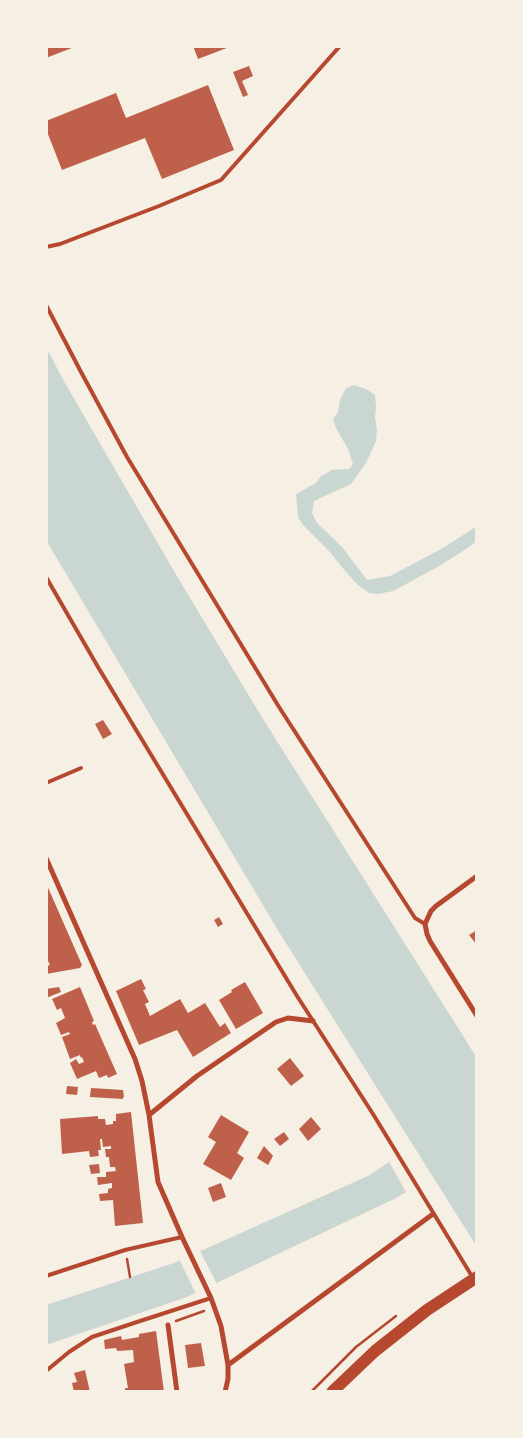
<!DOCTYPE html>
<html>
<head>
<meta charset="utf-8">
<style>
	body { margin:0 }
	#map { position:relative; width:523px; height:1438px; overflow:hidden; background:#f6efe4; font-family:Raleway,sans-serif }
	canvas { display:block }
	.frame { position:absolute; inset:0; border:48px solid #f6efe4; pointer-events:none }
</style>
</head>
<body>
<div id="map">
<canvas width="523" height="1438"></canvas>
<div class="frame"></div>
</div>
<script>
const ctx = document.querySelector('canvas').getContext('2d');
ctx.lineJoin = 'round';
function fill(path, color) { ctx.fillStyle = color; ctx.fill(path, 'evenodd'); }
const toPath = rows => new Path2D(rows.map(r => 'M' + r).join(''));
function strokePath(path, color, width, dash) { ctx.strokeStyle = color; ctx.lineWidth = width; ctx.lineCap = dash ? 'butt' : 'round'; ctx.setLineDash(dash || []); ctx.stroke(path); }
const water = toPath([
	[46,347,65,383,178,578,263,719,477,1058,477,1247,279,932,46,540],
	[354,385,366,389,375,395,376,407,375,418,377,429,376,441,366,463,351,484,314,501,312,513,317,523,342,547,367,580,390,576,443,548,477,526,477,541,463,551,434,569,393,591,378,594,369,593,358,585,346,572,329,551,303,525,298,517,296,494,316,483,321,476,332,470,349,469,353,464,348,449,336,428,333,419,338,412,340,400,346,388],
	[389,1162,406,1192,394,1199,187,1297,46,1345,46,1305,174,1263,370,1175]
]);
const pier = toPath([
	[199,1249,218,1286,197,1296,179,1259]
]);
const building = toPath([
	[46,46,77,46,46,58],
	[193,46,232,46,198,59],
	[249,66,253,76,242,81,248,95,243,97,233,72],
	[208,85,234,150,162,179,145,138,62,170,46,129,46,121,116,93,126,118],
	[103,720,112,734,103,739,95,724],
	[46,883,82,965,80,968,46,974,46,966,50,965,46,957],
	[219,917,223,924,218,927,214,920],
	[477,930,477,945,469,935],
	[141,979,146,989,143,990,149,1002,145,1004,150,1016,180,999,188,1013,205,1003,220,1027,225,1023,231,1033,193,1057,177,1030,139,1045,116,991],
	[245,982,263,1013,236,1029,219,1000,232,992,231,990],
	[59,987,61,992,46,998,46,989],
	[80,987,94,1021,92,1022,93,1025,95,1024,117,1074,108,1078,107,1075,99,1078,96,1071,77,1079,70,1063,76,1059,79,1064,84,1062,82,1057,81,1058,80,1055,70,1059,62,1037,70,1034,69,1032,61,1035,56,1023,65,1018,61,1008,57,1010,52,999],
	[290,1058,304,1076,291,1086,277,1069],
	[67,1086,78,1087,77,1095,66,1094],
	[91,1088,123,1090,124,1097,123,1097,123,1099,90,1097],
	[131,1112,143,1223,115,1226,113,1200,100,1201,99,1194,108,1193,108,1189,112,1188,112,1183,98,1185,97,1177,106,1177,106,1172,116,1171,115,1167,110,1167,109,1157,106,1157,105,1149,111,1149,111,1146,103,1147,102,1139,100,1139,101,1150,98,1150,99,1156,90,1157,89,1151,62,1154,60,1119,98,1116,98,1119,105,1119,106,1125,113,1124,113,1121,116,1121,116,1114],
	[221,1115,249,1132,237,1153,244,1158,231,1180,203,1164,216,1142,208,1137],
	[311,1117,321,1129,308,1141,299,1129],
	[284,1132,289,1139,280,1146,274,1139],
	[264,1146,273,1156,268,1165,257,1158],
	[99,1164,100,1173,91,1174,89,1165],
	[221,1183,226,1197,213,1202,208,1188],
	[156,1331,164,1392,125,1392,125,1388,128,1388,124,1364,134,1362,133,1350,117,1351,116,1348,105,1349,104,1340,121,1336,122,1340,139,1337,139,1334],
	[201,1343,205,1366,188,1368,185,1345],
	[85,1370,90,1392,74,1392,72,1383,77,1382,74,1373]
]);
const path = toPath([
	[127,1259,130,1277],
	[176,1321,204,1311],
	[311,1392,356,1347,396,1316]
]);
const service = toPath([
	[46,247,60,244,159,206,221,180,340,46],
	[46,305,81,372,127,457,279,707,415,918,425,924],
	[46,577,98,667,297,996,373,1114,473,1278],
	[46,783,81,768],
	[46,1276,125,1250,182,1237],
	[46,1371,69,1352,92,1337,134,1323,211,1298]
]);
const minor = toPath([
	[46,858,135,1059,142,1081,149,1115,158,1182,182,1237,211,1298,221,1326,228,1365,228,1379,225,1392],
	[477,876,436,906,431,911,425,924,427,934,430,941,477,1016],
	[149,1115,197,1076,276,1022,288,1018,313,1021],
	[168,1325,177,1392],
	[228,1365,433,1214]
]);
const primary = toPath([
	[332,1392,375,1351,427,1310,477,1277]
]);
fill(water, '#c9d6d2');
fill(pier, '#f6efe4');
fill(building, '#bf614a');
strokePath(path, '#b5482f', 2.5);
strokePath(service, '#b5482f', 4);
strokePath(minor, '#b5482f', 5);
strokePath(primary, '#b5482f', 12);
</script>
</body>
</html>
